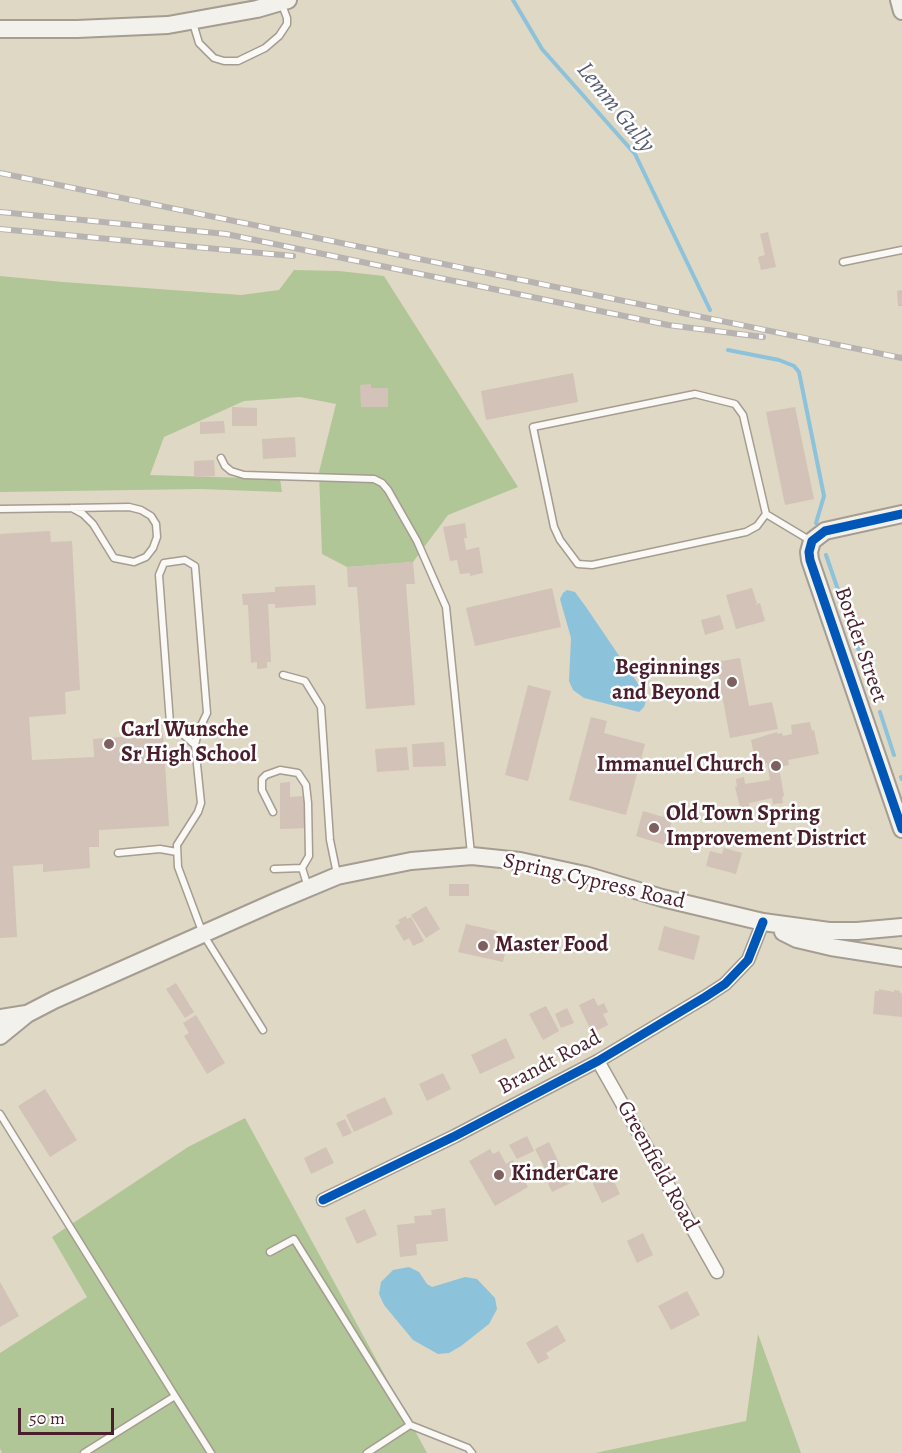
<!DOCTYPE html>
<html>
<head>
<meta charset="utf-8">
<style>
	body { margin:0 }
	#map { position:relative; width:902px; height:1453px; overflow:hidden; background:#dfd8c5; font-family:Alegreya,serif }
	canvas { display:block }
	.scale { position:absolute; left:18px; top:1408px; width:96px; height:27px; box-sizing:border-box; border:3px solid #4a1f2b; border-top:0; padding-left:8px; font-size:18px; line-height:21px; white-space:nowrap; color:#4a1f2b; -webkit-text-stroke:4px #fff; paint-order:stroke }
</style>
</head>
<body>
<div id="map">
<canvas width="902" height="1453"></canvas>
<div class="scale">50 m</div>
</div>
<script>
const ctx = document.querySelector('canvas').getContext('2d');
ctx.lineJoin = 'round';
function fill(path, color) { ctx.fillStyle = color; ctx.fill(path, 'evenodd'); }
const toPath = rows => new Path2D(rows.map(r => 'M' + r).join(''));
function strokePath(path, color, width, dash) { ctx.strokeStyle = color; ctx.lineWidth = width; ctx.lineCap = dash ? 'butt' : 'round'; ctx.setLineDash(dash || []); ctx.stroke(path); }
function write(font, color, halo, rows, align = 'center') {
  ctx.font = font + ' Alegreya,serif'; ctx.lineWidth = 5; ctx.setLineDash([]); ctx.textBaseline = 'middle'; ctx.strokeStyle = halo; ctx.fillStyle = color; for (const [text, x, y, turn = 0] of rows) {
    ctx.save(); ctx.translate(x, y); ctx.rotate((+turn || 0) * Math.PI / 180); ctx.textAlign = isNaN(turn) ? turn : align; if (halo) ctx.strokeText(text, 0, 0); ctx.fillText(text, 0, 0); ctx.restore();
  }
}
const forest = toPath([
	[294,270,339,271,384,276,518,487,448,515,413,562,347,567,322,554,319,472,336,404,300,397,244,401,164,437,150,475,280,479,282,492,200,489,0,492,0,276,63,282,241,295,279,290],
	[245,1118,427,1453,2,1453,0,1449,0,1353,87,1297,52,1237,188,1147],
	[758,1334,801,1453,595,1453,746,1421]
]);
const water = toPath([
	[567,590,575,592,586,607,643,691,646,701,644,707,639,712,584,698,573,690,569,681,571,638,560,599,563,593],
	[409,1267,419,1272,427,1284,432,1287,465,1277,477,1279,495,1298,497,1309,489,1324,461,1346,449,1353,438,1354,413,1340,384,1305,379,1294,381,1282,393,1270]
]);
const stream = toPath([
	[513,0,542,49,635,154,710,310],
	[728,350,779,360,794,366,799,372,824,496,816,523],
	[826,555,865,668],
	[880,712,894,755],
	[901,777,902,779]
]);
const building = toPath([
	[768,232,776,267,761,270,758,257,765,255,760,234],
	[902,290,902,306,898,306,897,291],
	[573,373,578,402,486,420,481,391],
	[371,384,371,388,388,388,388,407,361,407,360,385],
	[232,407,257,408,257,426,232,426],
	[795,407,814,499,785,505,766,412],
	[224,421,225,433,200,434,200,422],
	[295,437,296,457,263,459,262,439],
	[214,460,215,476,194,477,194,461],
	[465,523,467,538,464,538,466,550,479,547,483,573,470,576,470,573,460,574,457,560,450,561,443,527],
	[50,531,51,542,72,541,80,690,65,692,66,714,29,717,32,760,94,757,93,739,163,734,169,826,99,830,99,847,89,847,90,868,43,872,43,864,13,866,17,937,0,938,0,534],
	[413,562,415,584,406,584,415,705,366,709,357,587,348,587,347,567],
	[315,585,316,605,275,608,275,604,268,604,271,662,267,662,267,668,257,669,257,662,251,663,248,605,243,605,242,594,275,592,275,587],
	[552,588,561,627,475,646,466,608],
	[752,588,757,603,755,605,760,603,765,621,736,629,726,595],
	[720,615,724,629,705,635,701,620],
	[740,658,749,706,772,702,778,729,730,738,716,662],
	[528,685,551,691,528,781,505,775],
	[591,717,607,721,604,733,645,744,626,815,569,800],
	[810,722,812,731,814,730,819,754,788,760,789,765,779,767,784,796,782,797,783,803,773,804,772,798,749,803,750,809,741,811,735,787,737,787,736,779,744,777,745,784,770,780,767,763,756,765,751,740,777,732,778,734,782,733,783,736,792,734,791,725],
	[444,742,446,766,413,767,412,744],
	[407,747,409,770,377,772,375,749],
	[290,782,290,797,304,796,305,810,308,810,308,828,280,829,280,783],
	[643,811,663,817,665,812,674,814,665,845,636,836],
	[724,848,742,853,736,874,706,866,710,851,722,854],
	[449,884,469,884,469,896,449,896],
	[426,906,440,929,426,938,411,915],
	[406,916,407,919,411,917,424,941,413,946,409,938,404,941,395,926,400,923,398,920],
	[466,924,497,931,496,937,508,940,503,962,458,952],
	[664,926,700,936,694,960,658,950],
	[176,983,194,1012,185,1018,166,989],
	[879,989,894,992,894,990,900,991,900,993,902,993,902,1017,873,1014,875,991,879,991],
	[594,998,598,1006,604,1003,608,1012,603,1014,608,1025,592,1033,579,1005],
	[546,1006,559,1031,543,1040,529,1014],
	[567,1008,574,1023,561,1028,555,1014],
	[196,1015,225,1063,207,1074,184,1036,189,1033,183,1023],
	[506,1038,515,1058,480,1074,471,1055],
	[443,1073,451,1089,427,1101,419,1084],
	[45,1089,77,1140,50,1157,18,1106],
	[385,1097,393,1114,354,1132,346,1115],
	[345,1119,352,1133,343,1137,336,1123],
	[527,1136,534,1151,517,1159,509,1145],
	[549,1142,562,1169,548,1175,535,1149],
	[326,1147,334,1163,311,1174,304,1158],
	[490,1149,493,1154,499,1151,506,1164,513,1160,528,1187,495,1206,469,1161],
	[567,1169,573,1182,552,1192,546,1179],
	[610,1173,620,1194,602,1203,592,1182],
	[445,1208,448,1241,416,1244,417,1255,400,1257,397,1225,415,1223,414,1216,432,1215,431,1210],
	[365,1209,377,1235,357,1244,345,1218],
	[643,1233,653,1255,637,1263,627,1241],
	[0,1282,19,1316,0,1327],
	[687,1291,700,1315,671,1330,658,1306],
	[557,1325,566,1341,546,1353,549,1358,538,1364,526,1343]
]);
const lane = toPath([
	[193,23,199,43,214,58,224,61,238,61,265,48,279,36,287,24,287,18,281,2],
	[843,262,902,250],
	[221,458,225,466,231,471,244,475,374,479,382,483,388,490,417,541,446,607,471,854],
	[0,509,72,508,129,507,141,510,151,516,156,524,157,537,153,548,146,557,134,562,114,558,93,524,83,514,72,508],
	[766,514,757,526,746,532,592,565,578,564,560,540,554,527,533,427,695,394,735,404,743,415,766,514,811,541],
	[283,675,305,681,321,707,330,840,337,874],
	[195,745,170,723,159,575,164,563,185,560,195,566,207,713,198,732,195,745,201,803,198,812,177,845,178,867,203,934,263,1030],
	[273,812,262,790,262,779,266,775,280,770,298,773,306,785,308,803,309,856,302,868],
	[118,853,160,849,177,852],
	[274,869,302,868,308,887],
	[0,1114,175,1396],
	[270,1252,294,1239,410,1425,367,1453],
	[410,1425,468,1448,472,1453],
	[84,1453,175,1396,211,1453]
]);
const street = toPath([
	[598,1061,717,1272],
	[323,1200,455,1136,598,1061,705,997,725,984,748,960,763,922]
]);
const secondary = toPath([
	[899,0,902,11],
	[0,29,77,29,168,25,257,9,288,0],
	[902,514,825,531,812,541,809,552,810,560,902,829],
	[783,932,797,939,831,947,902,958],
	[0,1018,26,1014],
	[0,1036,27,1014,54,1000,275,902,337,876,411,861,472,856,520,861,585,875,662,898,763,922,829,931,857,931,902,927]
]);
const rail = toPath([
	[0,173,902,358],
	[0,212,226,234,668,325,763,337],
	[0,229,293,256]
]);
const cycleway = toPath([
	[902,514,825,531,812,541,809,552,810,560,902,829],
	[323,1200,455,1136,598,1061,705,997,725,984,748,960,763,922]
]);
const markers = [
	[732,682,6,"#7e6061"],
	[109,744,6,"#7e6061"],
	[776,766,6,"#7e6061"],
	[654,828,6,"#7e6061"],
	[483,946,6,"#7e6061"],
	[499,1175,6,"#7e6061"]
];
const streetNames = [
	["Border Street",860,645,71],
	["Spring Cypress Road",594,882,13],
	["Brandt Road",550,1063,-28],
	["Greenfield Road",657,1166,61]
];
const poiNames = [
	["Beginnings",720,669,"right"],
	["and Beyond",720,694,"right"],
	["Carl Wunsche",121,731],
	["Sr High School",121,756],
	["Immanuel Church",764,766,"right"],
	["Old Town Spring",666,815],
	["Improvement District",666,840],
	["Master Food",495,946],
	["KinderCare",511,1175]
];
const waterNames = [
	["Lemm Gully",615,108,51]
];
fill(forest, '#b0c696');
fill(water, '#8dc2db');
strokePath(stream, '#8dc2db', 4);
fill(building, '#d2c2b7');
strokePath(lane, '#a59c92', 9);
strokePath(street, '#a59c92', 15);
strokePath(secondary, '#a59c92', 20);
strokePath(lane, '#faf9f6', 6);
strokePath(street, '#faf9f6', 12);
strokePath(secondary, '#f3f1eb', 16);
strokePath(rail, '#b8b2b1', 6);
strokePath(rail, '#fff', 4, [11]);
strokePath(cycleway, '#0057b8', 9);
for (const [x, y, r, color] of markers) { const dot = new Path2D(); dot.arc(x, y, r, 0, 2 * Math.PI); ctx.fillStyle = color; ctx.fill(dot); strokePath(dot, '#fff', 2); }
write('22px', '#4a1f2b', '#fff', streetNames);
write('bold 22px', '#4a1f2b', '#fff', poiNames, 'left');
write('italic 24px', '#575c75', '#fff', waterNames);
</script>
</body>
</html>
